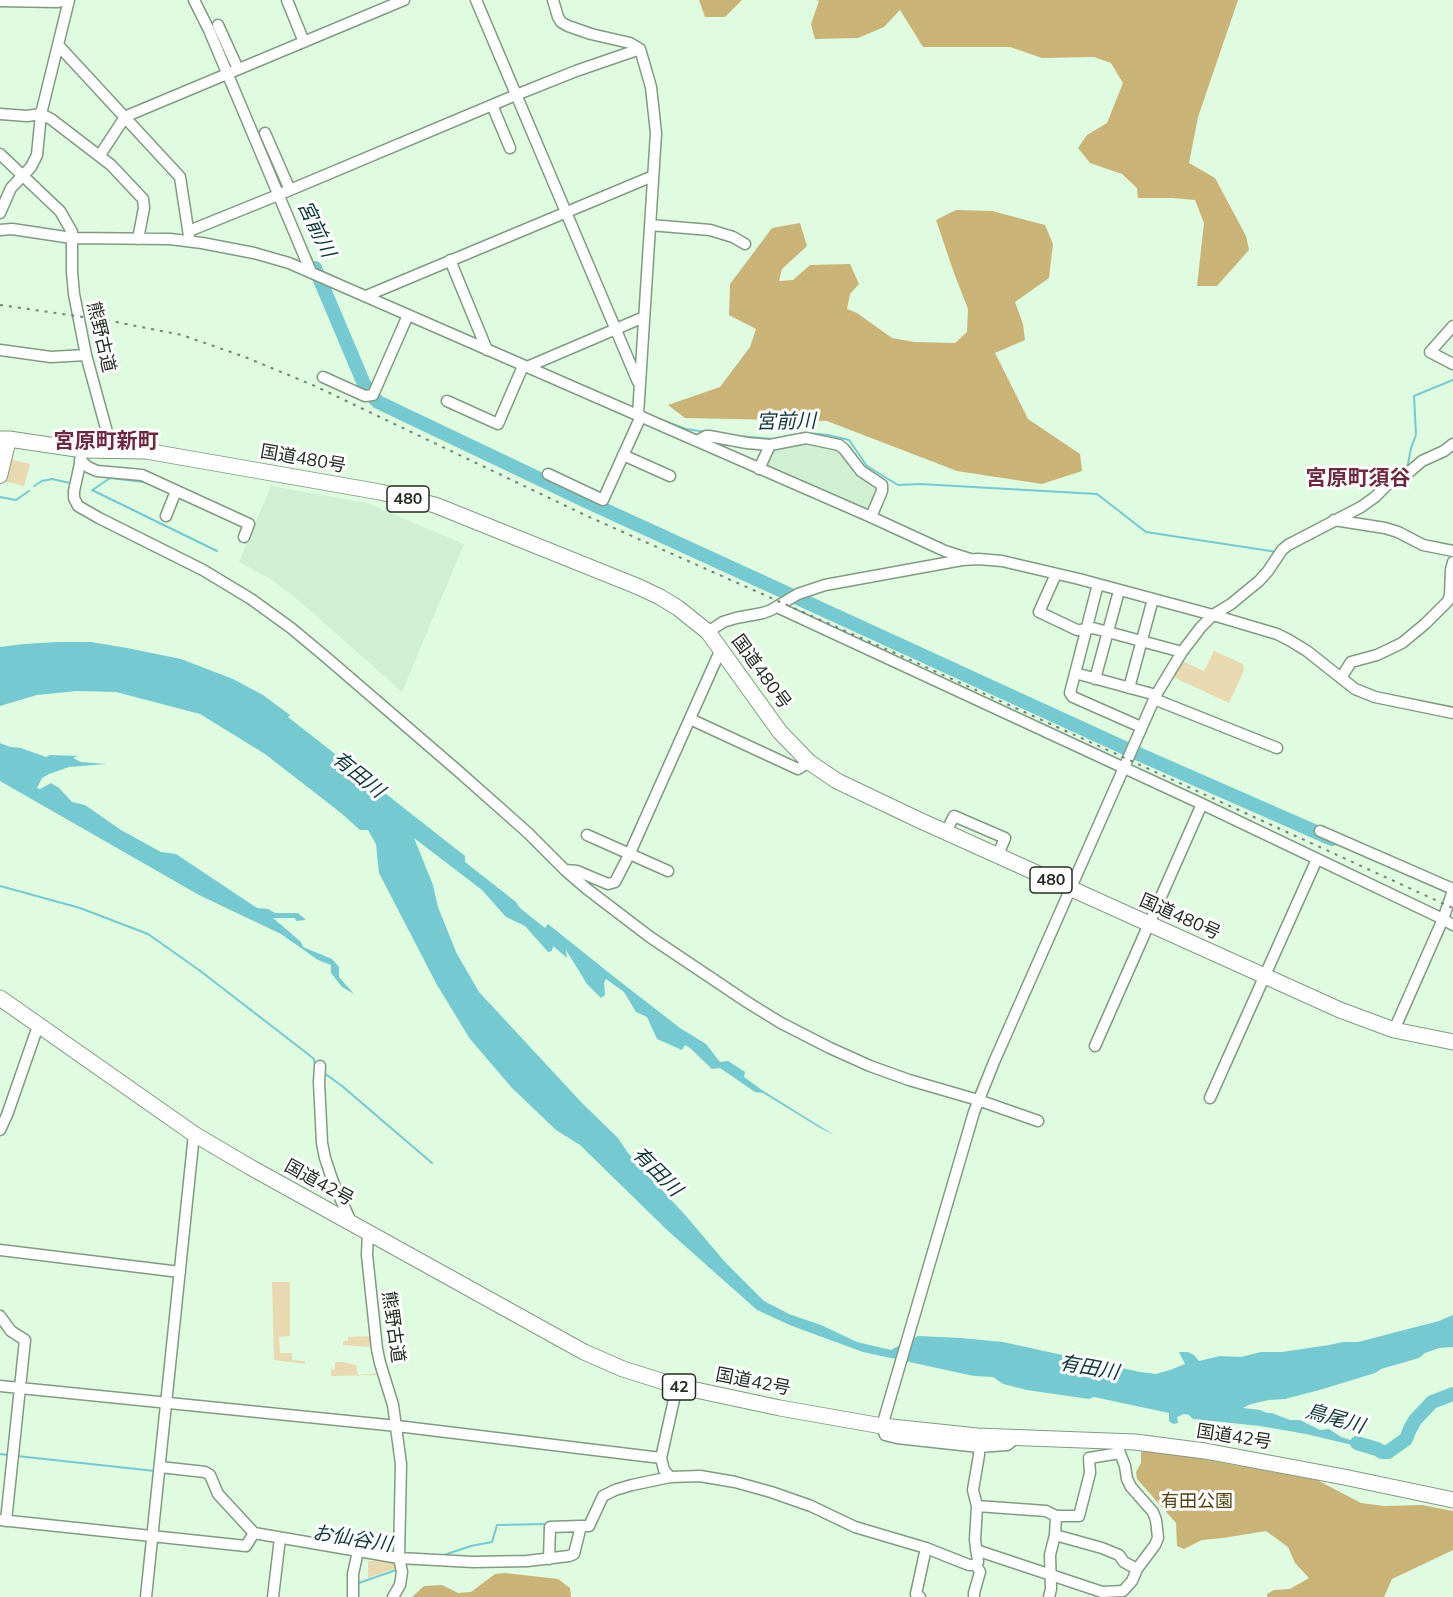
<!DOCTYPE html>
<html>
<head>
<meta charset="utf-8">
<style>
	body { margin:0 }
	canvas { display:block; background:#dffbe0 }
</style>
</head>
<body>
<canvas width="1453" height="1597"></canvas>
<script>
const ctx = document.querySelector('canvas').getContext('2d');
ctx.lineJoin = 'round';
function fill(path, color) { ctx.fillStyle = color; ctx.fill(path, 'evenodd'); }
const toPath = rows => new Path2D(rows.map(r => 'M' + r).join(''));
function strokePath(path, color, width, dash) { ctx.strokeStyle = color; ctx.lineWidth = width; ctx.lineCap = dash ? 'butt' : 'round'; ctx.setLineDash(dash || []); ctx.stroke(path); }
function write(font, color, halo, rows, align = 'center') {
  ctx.font = font + ' Mulish,"Noto Sans JP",sans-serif'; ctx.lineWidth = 6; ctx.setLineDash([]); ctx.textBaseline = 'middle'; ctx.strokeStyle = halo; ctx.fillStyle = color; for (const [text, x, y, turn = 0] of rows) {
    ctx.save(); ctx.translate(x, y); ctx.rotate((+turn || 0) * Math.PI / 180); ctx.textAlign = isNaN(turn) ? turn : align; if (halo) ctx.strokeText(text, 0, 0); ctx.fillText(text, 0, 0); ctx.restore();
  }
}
const built = toPath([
	[799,440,836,446,879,484,871,512,762,468,771,447],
	[271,486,367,503,464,544,402,692,304,605,271,579,239,562]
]);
const green = toPath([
	[6,458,30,464,24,486,1,480],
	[1214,651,1243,664,1244,670,1229,703,1171,676,1180,660,1204,671],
	[272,1282,290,1282,290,1336,279,1337,280,1353,292,1353,292,1360,305,1361,305,1364,274,1360],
	[372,1336,373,1347,343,1345,343,1341,348,1341,348,1337],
	[335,1362,342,1362,356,1365,358,1375,379,1373,379,1375,331,1376,331,1370,335,1369],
	[368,1561,396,1561,399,1567,368,1578]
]);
const forest = toPath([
	[699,0,742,0,725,17,705,17],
	[816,0,1238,0,1198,117,1189,163,1215,178,1246,236,1249,250,1217,286,1197,286,1204,223,1195,200,1172,198,1138,198,1137,188,1122,174,1090,163,1078,148,1087,135,1107,123,1123,83,1111,63,1094,57,1042,58,1010,47,923,47,900,10,884,27,858,38,815,39,811,24,819,1],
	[956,210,992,211,1045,225,1053,244,1049,278,1015,302,1023,324,1025,340,995,353,1028,419,1080,454,1082,471,1042,484,957,471,827,421,685,418,668,405,720,387,750,347,756,329,729,315,730,284,772,228,800,223,807,246,782,269,779,281,793,280,810,265,850,264,859,284,850,294,847,309,857,313,892,338,914,342,955,343,967,332,968,309,954,273,936,220],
	[1152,1450,1317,1480,1361,1503,1384,1506,1422,1505,1453,1511,1453,1550,1392,1579,1384,1597,1267,1597,1267,1594,1274,1590,1290,1589,1309,1578,1295,1563,1288,1547,1266,1531,1223,1538,1202,1540,1184,1549,1177,1546,1176,1523,1137,1479,1136,1472,1141,1463,1141,1452],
	[505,1573,558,1579,570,1588,571,1597,412,1597,424,1586,442,1585,458,1593,471,1592,495,1574]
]);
const water = toPath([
	[57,642,91,642,127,648,181,659,233,679,263,695,290,715,288,717,465,856,465,862,516,902,520,908,545,928,548,924,613,976,680,1028,706,1044,720,1062,728,1061,745,1072,744,1077,762,1090,834,1135,820,1128,763,1093,755,1092,720,1068,712,1069,690,1048,685,1045,682,1050,657,1039,647,1017,636,1012,624,992,606,979,604,983,605,995,601,998,587,984,566,950,567,958,553,946,552,951,548,952,525,926,506,917,482,890,414,838,433,885,438,907,456,952,479,992,582,1103,618,1138,628,1153,686,1216,725,1262,764,1301,789,1314,821,1325,857,1342,891,1350,918,1336,961,1338,1003,1342,1140,1372,1156,1374,1170,1370,1185,1364,1179,1352,1188,1352,1194,1355,1199,1361,1220,1356,1241,1357,1261,1352,1282,1352,1329,1345,1343,1342,1358,1342,1439,1321,1453,1315,1453,1347,1439,1348,1425,1353,1419,1358,1381,1369,1375,1373,1323,1389,1285,1399,1269,1400,1251,1404,1243,1408,1260,1410,1267,1413,1272,1413,1290,1420,1300,1420,1320,1430,1329,1429,1341,1437,1354,1441,1365,1440,1376,1447,1369,1449,1306,1434,1260,1426,1193,1419,1189,1415,1184,1414,1177,1417,1178,1423,1173,1424,1169,1421,1169,1413,1094,1397,1089,1399,1027,1390,1003,1384,993,1377,974,1376,863,1352,792,1326,757,1310,667,1230,580,1145,556,1130,512,1088,470,1039,437,985,379,873,376,844,368,830,360,830,341,813,265,754,200,714,116,692,77,691,37,695,0,706,0,647,24,644],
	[0,743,10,747,21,748,46,757,50,755,78,756,73,758,81,762,106,764,69,767,49,774,42,778,37,788,40,789,51,783,59,788,72,802,85,805,121,830,161,852,176,854,257,908,268,909,275,913,298,913,306,920,296,921,295,918,273,918,301,942,303,947,332,959,339,967,339,977,354,994,342,987,331,973,331,965,318,960,281,934,199,895,0,781]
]);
const stream = toPath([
	[220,43,228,62],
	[310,256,315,268,341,280],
	[654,417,686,429,706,432],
	[807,433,828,435,849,440,867,466,898,485,920,484,1097,494,1146,532,1277,552],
	[739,436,773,439,801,434],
	[1404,469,1408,464,1411,448,1416,435,1414,396,1453,380],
	[34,486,42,481,52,479,70,483],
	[94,489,110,478,144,482],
	[92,490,217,551],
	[0,497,16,500,29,491],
	[0,886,80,908,148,934,199,970,304,1051,314,1059,315,1065],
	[324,1073,342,1086,432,1163],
	[0,1454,8,1455],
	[17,1456,155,1471],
	[255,1538,267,1540],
	[441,1556,471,1546,492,1542,497,1525,547,1524],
	[356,1584,396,1570]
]);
const river = toPath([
	[315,268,364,384,368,392,378,402,590,503,1127,749,1332,839],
	[1357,1443,1377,1449,1382,1452,1388,1452,1406,1439,1410,1429,1415,1420,1432,1402,1453,1394]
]);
const minor = toPath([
	[194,0,209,30,311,272],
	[287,0,304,42],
	[476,0,638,382],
	[553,0,558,17,561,22,568,26,591,34,630,43,640,49,651,87,656,133,638,415],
	[0,1,58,2,66,0],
	[218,25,238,69],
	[58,45,180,177,189,236],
	[492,105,510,148],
	[0,114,27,116,41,114,51,119,111,165,143,199,144,208,138,239],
	[265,133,290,190],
	[0,154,60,211,72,232,72,272,74,294,86,355,107,432,108,441],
	[100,155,123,120,129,115,404,0],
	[0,213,11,188,31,167,37,155,41,114,69,0],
	[650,225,710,230,733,237,745,244],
	[0,230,12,229,72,238,170,239,202,243,254,253,289,263,871,517,945,551,970,559],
	[189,231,278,195,516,95,576,71,640,49],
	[450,260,487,350],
	[366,296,653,176],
	[1453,326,1430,352,1453,364],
	[0,350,51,357,86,355],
	[527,367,644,317],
	[323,377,365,396,373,395,408,315],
	[447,401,498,424,523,366],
	[697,441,706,436,709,436,747,443,770,445,806,438,839,445,844,449,861,471,882,485,882,491,871,517],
	[83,450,74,491,74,498,78,506,99,518,203,570,251,599,291,628,327,658,457,770,527,832,565,870,587,889,650,937,747,1002,781,1023,830,1048,870,1066,909,1080,978,1100,1038,1121],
	[623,455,670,476],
	[80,460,88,467,97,471,142,475,249,524,244,537],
	[759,469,770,445],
	[548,474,603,500,641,416],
	[166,516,176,491],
	[1334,520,1385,528,1398,532,1423,545,1453,551],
	[1056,574,1039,612,1077,630,1080,630,1093,628,1182,652],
	[1098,584,1070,693,1073,697,1141,727],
	[777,607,1202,804,1443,919,1453,925],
	[708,632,723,622,736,618,763,613,771,610,798,594,825,585,962,560,978,559,1002,561,1079,579,1213,615,1277,634,1289,640,1307,651,1355,689,1375,697,1453,713],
	[1075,673,1156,695],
	[1341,678,1351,662,1377,655,1402,643,1425,624,1448,601,1450,595,1451,570,1453,562],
	[1095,679,1119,591],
	[1129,688,1153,599],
	[1154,699,1277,748],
	[690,719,798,769,809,762],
	[1320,831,1453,889],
	[946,832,954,816,1005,838,998,855],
	[587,835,668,871],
	[565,870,577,871,608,884,615,882,629,855,721,649],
	[1394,1030,1443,919,1453,891],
	[1095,1046,1202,804],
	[320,1066,319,1082,322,1143,325,1158,333,1182,351,1222],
	[1210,1098,1317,859],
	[0,1130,7,1115,38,1026],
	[368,1232,367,1255,377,1349,380,1363,393,1405,401,1464,399,1558,402,1572,400,1585,393,1597],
	[0,1250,180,1272],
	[0,1316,11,1331,25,1340,6,1521],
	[0,1386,397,1426,661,1458],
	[1019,1436,1007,1445,979,1447,897,1438,885,1435,882,1426,974,1112,994,1062,1156,695,1182,652,1201,627,1213,615,1231,604,1259,581,1268,571,1282,550,1288,545,1361,507,1375,497,1398,474,1408,473,1422,461,1444,451,1453,444],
	[979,1447,979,1455,973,1490,977,1506,1046,1511,1056,1516,1079,1516,1090,1473,1089,1458,1120,1453],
	[160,1467,205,1472,210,1475,218,1494,254,1533,399,1558,473,1562,527,1561,569,1556,574,1554,581,1526,589,1526,603,1496,615,1490,632,1485,670,1477,700,1476,735,1482,771,1492,811,1506,855,1527,926,1548,969,1565,976,1565],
	[670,1477,664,1470,661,1458,677,1386],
	[0,1520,246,1546,254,1533],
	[1055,1535,1102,1548,1119,1555,1124,1562,1137,1569,1155,1545,1158,1538,1156,1520,1153,1512,1131,1487,1127,1479,1125,1466,1118,1448],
	[976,1550,1102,1592,1123,1591,1132,1581,1137,1569],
	[549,1559,550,1527,581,1526],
	[146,1597,194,1134],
	[273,1597,280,1538],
	[353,1597,353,1574,358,1551],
	[920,1597,916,1594,926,1548],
	[974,1597,974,1593,980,1572,976,1565,978,1562,975,1540,977,1506],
	[1049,1597,1051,1589,1050,1555,1055,1535,1056,1516]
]);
const major = toPath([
	[0,476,9,439]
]);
const highway = toPath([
	[0,439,9,439,83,450,146,451,380,492,435,505,639,587,660,597,678,608,708,632,780,732,809,762,837,781,919,820,1340,1010,1394,1030,1453,1042],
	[0,998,194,1134,250,1167,584,1352,623,1369,677,1386,780,1408,882,1426,977,1436,1135,1442,1205,1451,1344,1477,1453,1500]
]);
const rail = toPath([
	[0,305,111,321,182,335,245,357,315,386,587,516,906,658,1453,908]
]);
const shields = [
	[408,499,42],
	[1051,880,42],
	[679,1387,33]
];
const shieldNames = [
	["480",408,499],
	["480",1051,880],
	["42",679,1387]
];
const streetNames = [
	["熊野古道",101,337,77],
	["国道480号",303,459,10],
	["国道480号",761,672,54],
	["国道480号",1180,917,24],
	["国道42号",319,1183,29],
	["熊野古道",393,1327,82],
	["国道42号",753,1382,11],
	["国道42号",1234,1437,9]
];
const parkNames = [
	["有田公園",1197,1502]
];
const waterNames = [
	["宮前川",316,229,64],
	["宮前川",786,422,-1],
	["有田川",358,775,39],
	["有田川",657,1172,45],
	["有田川",1089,1368,10],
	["鳥尾川",1335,1419,16],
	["お仙谷川",352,1539,9]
];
const quarterNames = [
	["宮原町新町",106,442],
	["宮原町須谷",1358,479]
];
fill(built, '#cff1d1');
fill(green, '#e8d9b1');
fill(forest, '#c9b376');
fill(water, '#75cad1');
strokePath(stream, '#75cad1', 2);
strokePath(river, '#75cad1', 14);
strokePath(minor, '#819b82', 13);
strokePath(major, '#819b82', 16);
strokePath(highway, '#819b82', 17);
strokePath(minor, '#fff', 10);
strokePath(major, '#fff', 14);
strokePath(highway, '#fff', 15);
strokePath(rail, '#728473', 2, [3, 6]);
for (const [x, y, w] of shields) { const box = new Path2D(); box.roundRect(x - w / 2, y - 13, w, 26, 4.5); ctx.fillStyle = '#fff'; ctx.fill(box); strokePath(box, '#222c22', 1.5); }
write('bold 16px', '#222c22', null, shieldNames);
write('18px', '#222c22', '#fff', streetNames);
write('18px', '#524211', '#fff', parkNames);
write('italic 20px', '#0e383b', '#fff', waterNames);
write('bold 21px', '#6e293d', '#fff', quarterNames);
</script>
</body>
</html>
